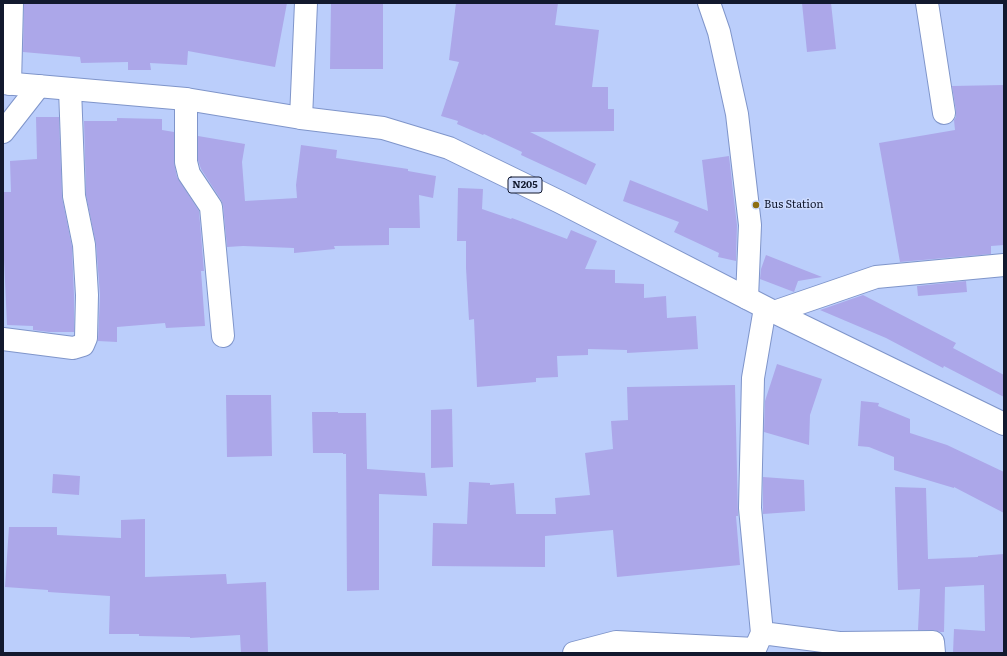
<!DOCTYPE html>
<html>
<head>
<meta charset="utf-8">
<style>
	body { margin:0 }
	#map { position:relative; width:1007px; height:656px; overflow:hidden; background:#bbcefb; font-family:Literata,serif }
	canvas { display:block }
	.frame { position:absolute; inset:0; border:4px solid #12192e; pointer-events:none }
</style>
</head>
<body>
<div id="map">
<canvas width="1007" height="656"></canvas>
<div class="frame"></div>
</div>
<script>
const ctx = document.querySelector('canvas').getContext('2d');
ctx.lineJoin = 'round';
function fill(path, color) { ctx.fillStyle = color; ctx.fill(path, 'evenodd'); }
const toPath = rows => new Path2D(rows.map(r => 'M' + r).join(''));
function strokePath(path, color, width, dash) { ctx.strokeStyle = color; ctx.lineWidth = width; ctx.lineCap = dash ? 'butt' : 'round'; ctx.setLineDash(dash || []); ctx.stroke(path); }
function write(font, color, halo, rows, align = 'center') {
  ctx.font = font + ' Literata,serif'; ctx.lineWidth = 3; ctx.setLineDash([]); ctx.textBaseline = 'middle'; ctx.strokeStyle = halo; ctx.fillStyle = color; for (const [text, x, y, turn = 0] of rows) {
    ctx.save(); ctx.translate(x, y); ctx.rotate((+turn || 0) * Math.PI / 180); ctx.textAlign = isNaN(turn) ? turn : align; if (halo) ctx.strokeText(text, 0, 0); ctx.fillText(text, 0, 0); ctx.restore();
  }
}
const building = toPath([
	[24,3,287,3,275,67,188,51,187,65,150,63,151,70,128,70,128,62,81,63,80,57,23,52],
	[331,3,383,3,383,69,330,69],
	[456,3,558,3,555,25,599,30,592,87,608,87,608,109,614,109,614,131,530,132,596,164,586,185,521,155,522,152,484,134,483,135,457,124,458,121,441,116,459,62,449,60],
	[802,3,831,3,836,49,807,52],
	[1004,85,1004,245,991,246,991,254,900,262,879,143,955,130,954,120,956,117,956,111,952,86],
	[36,117,59,117,62,197,72,247,74,295,74,332,49,332,33,330,33,326,7,325,4,259,3,259,3,192,11,192,10,161,37,159],
	[117,118,162,119,162,130,174,132,174,162,177,177,199,211,204,271,201,271,205,326,166,328,165,323,117,327,117,342,98,341,100,295,96,244,86,195,84,121,117,121],
	[198,136,245,144,242,162,245,201,297,198,296,185,301,145,337,150,336,158,408,169,408,171,436,176,433,198,419,195,420,228,389,228,389,245,334,246,335,249,294,253,294,248,243,246,227,247,223,205,221,200,201,169,198,160],
	[729,156,737,225,736,261,718,257,719,253,674,232,679,222,623,201,630,180,708,211,702,160],
	[458,188,483,189,482,209,511,219,512,218,567,239,571,230,597,241,585,269,615,270,615,283,644,284,644,298,666,296,667,318,696,316,698,349,627,353,627,350,588,349,588,355,557,356,558,377,536,378,536,382,477,387,474,319,469,320,466,268,466,241,457,241],
	[766,255,822,277,798,281,794,292,760,279,761,269],
	[966,281,967,292,918,296,917,286],
	[863,295,956,343,953,348,1004,375,1004,397,944,366,943,368,886,338,820,310],
	[777,364,822,379,810,415,809,445,764,432,765,401],
	[735,385,738,516,736,516,740,565,617,577,613,530,545,536,545,567,432,566,433,523,467,524,469,482,490,483,490,485,514,483,516,514,556,514,555,498,590,495,585,453,613,449,611,421,628,420,627,387],
	[226,395,271,395,272,456,227,457],
	[861,401,879,403,878,406,910,419,910,433,947,445,1004,472,1004,513,954,487,954,488,894,470,894,457,869,447,858,446],
	[452,409,453,467,431,468,431,410],
	[312,412,338,412,338,413,366,413,367,469,425,473,427,496,379,494,379,590,347,591,346,454,343,454,343,453,313,453],
	[53,474,80,476,79,495,52,493],
	[763,477,804,480,805,511,763,514],
	[895,487,926,488,928,559,978,557,978,556,1004,554,1004,653,953,653,954,629,985,631,984,585,945,587,944,632,940,632,933,630,918,630,920,589,898,590],
	[145,519,145,577,226,574,227,584,266,582,268,653,241,653,240,635,190,638,190,637,139,636,139,634,109,634,110,596,48,592,48,590,5,587,9,527,57,527,57,535,121,538,121,520]
]);
const minor = toPath([
	[709,3,719,32,737,114,750,225,747,298],
	[927,3,944,113],
	[10,84,12,3],
	[186,99,186,162,189,174,211,207,223,336],
	[301,118,306,3],
	[774,312,876,277,1004,265],
	[3,339,73,348,83,345,86,338,87,295,84,245,74,196,70,89],
	[762,633,839,643,933,642,934,653],
	[574,653,616,642,755,649,762,633,750,508,753,378,765,308]
]);
const primary = toPath([
	[3,132,39,86]
]);
const trunk = toPath([
	[3,83,186,99,301,118,383,128,449,148,560,202,774,312,1004,424]
]);
const markers = [
	[756,205,4,"#8e6e12"]
];
const shields = [
	[525,185,34]
];
const shieldNames = [
	["N205",525,185]
];
const poiNames = [
	["Bus Station",764,205]
];
fill(building, '#aca7e9');
strokePath(minor, '#7f95ca', 24);
strokePath(primary, '#7f95ca', 24);
strokePath(trunk, '#7f95ca', 24);
strokePath(minor, '#fff', 22);
strokePath(primary, '#fff', 22);
strokePath(trunk, '#fff', 22);
for (const [x, y, r, color] of markers) { const dot = new Path2D(); dot.arc(x, y, r, 0, 2 * Math.PI); ctx.fillStyle = color; ctx.fill(dot); strokePath(dot, '#cddbfe', 1.5); }
for (const [x, y, w] of shields) { const box = new Path2D(); box.roundRect(x - w / 2, y - 8, w, 16, 3); ctx.fillStyle = '#cddbfe'; ctx.fill(box); strokePath(box, '#12192e', 1); }
write('bold 10px', '#12192e', null, shieldNames);
write('11px', '#12192e', '#cddbfe', poiNames, 'left');
</script>
</body>
</html>
